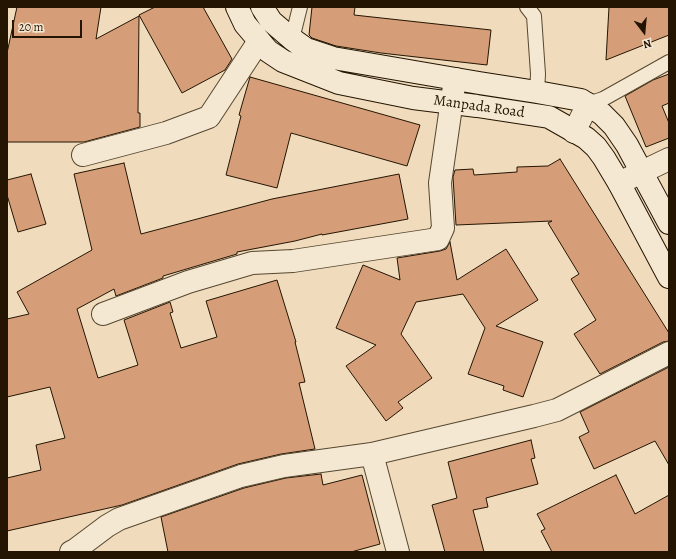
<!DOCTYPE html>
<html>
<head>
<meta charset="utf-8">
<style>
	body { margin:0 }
	#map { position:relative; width:676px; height:559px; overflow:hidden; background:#f0dcbc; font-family:Alegreya,serif }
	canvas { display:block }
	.frame { position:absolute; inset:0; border:8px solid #231502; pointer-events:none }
	.north { position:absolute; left:624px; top:12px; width:40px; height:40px; -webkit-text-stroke:3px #f5e8d3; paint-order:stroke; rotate:164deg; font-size:11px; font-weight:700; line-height:16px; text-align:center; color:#231502 }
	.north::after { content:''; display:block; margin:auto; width:14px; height:18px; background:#231502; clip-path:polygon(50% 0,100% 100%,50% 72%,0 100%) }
	.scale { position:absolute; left:12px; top:20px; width:70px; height:18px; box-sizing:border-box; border:2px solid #231502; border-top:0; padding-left:5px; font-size:12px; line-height:14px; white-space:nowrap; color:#231502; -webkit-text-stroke:3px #f5e8d3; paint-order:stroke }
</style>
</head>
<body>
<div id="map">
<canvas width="676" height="559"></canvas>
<div class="frame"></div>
<div class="north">N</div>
<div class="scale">20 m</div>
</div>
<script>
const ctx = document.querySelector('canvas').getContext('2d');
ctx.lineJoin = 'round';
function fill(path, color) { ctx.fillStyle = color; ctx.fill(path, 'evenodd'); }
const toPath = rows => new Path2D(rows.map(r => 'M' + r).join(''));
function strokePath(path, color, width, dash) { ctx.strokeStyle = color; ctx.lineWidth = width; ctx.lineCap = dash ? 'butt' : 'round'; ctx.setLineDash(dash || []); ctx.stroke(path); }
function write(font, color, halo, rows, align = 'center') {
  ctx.font = font + ' Alegreya,serif'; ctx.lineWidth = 3.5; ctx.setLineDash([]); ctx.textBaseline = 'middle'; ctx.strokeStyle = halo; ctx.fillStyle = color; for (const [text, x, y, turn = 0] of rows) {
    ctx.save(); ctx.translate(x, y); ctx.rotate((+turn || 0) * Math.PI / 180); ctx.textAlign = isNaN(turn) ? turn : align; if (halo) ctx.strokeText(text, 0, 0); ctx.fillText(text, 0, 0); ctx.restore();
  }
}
const building = toPath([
	[17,7,101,7,96,39,139,16,138,113,140,113,140,127,84,142,7,142,7,53,17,7],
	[155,7,203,7,232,59,225,70,182,93,139,15,155,7],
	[312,7,355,7,354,15,491,30,487,65,381,53,336,46,312,38,309,35,312,7],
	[609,7,669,7,669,35,606,60,609,7],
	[669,74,669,103,662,106,669,123,669,138,646,147,625,96,653,80,669,74],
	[250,77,420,125,407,166,291,133,277,188,226,175,241,116,239,115,250,77],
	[560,159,669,333,669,341,663,342,600,374,574,334,596,320,571,279,579,274,548,223,552,221,456,225,453,177,455,170,473,169,474,175,517,172,517,167,548,166,560,159],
	[124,163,141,234,272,199,399,174,408,219,322,235,322,234,295,241,237,252,237,254,163,276,163,278,116,296,114,289,77,309,98,378,138,365,124,320,170,302,173,312,170,313,181,348,217,337,206,301,277,280,296,342,295,342,305,382,299,383,315,449,281,454,238,464,122,505,7,531,7,478,41,470,36,445,65,438,50,387,7,397,7,319,29,314,17,292,92,250,74,174,124,163],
	[31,174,46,224,18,232,7,195,7,180,31,174],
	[450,242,457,280,506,249,538,300,496,326,543,342,523,397,503,390,504,386,468,374,485,328,463,294,416,302,401,334,432,378,398,402,403,408,386,421,346,366,376,345,336,328,363,265,400,280,397,258,440,251,446,249,450,242],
	[669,367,669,465,655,441,594,469,579,437,589,432,580,412,669,367],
	[531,440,535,458,531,459,538,484,486,498,488,507,473,510,484,552,445,552,432,505,457,498,448,462,531,440],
	[321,474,323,485,362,475,380,544,351,552,168,552,161,517,244,488,286,478,321,474],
	[616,475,635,514,669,495,669,552,552,552,541,531,545,529,537,514,616,475]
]);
const service = toPath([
	[527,7,534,16,538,74,537,92],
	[292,39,300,7],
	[588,104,603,99,669,62]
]);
const minor = toPath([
	[574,132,588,104],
	[83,155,166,133,209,117,259,41],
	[619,183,669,159],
	[103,314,188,282,252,263,293,261,438,239,443,228,440,183,455,79],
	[372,454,398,552],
	[71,552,75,550,107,526,119,519,241,476,284,466,372,454,534,416,557,410,669,353]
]);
const secondary = toPath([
	[237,7,245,24,268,51,283,61,339,83,413,98,477,106,549,117,586,138,596,147,604,158,619,183,669,277],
	[262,7,271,21,292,39,306,49,333,58,479,83,537,92,581,100,602,114,614,126,627,145,669,223]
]);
const streetNames = [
	["Manpada Road",479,107,8]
];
fill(building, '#d59d78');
strokePath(building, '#231502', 1);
strokePath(service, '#564730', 16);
strokePath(minor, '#564730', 24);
strokePath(secondary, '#231502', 24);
strokePath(service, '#f5e8d3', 14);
strokePath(minor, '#f5e8d3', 22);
strokePath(secondary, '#f5e8d3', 22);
write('15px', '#231502', '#f5e8d3', streetNames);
</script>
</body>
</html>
